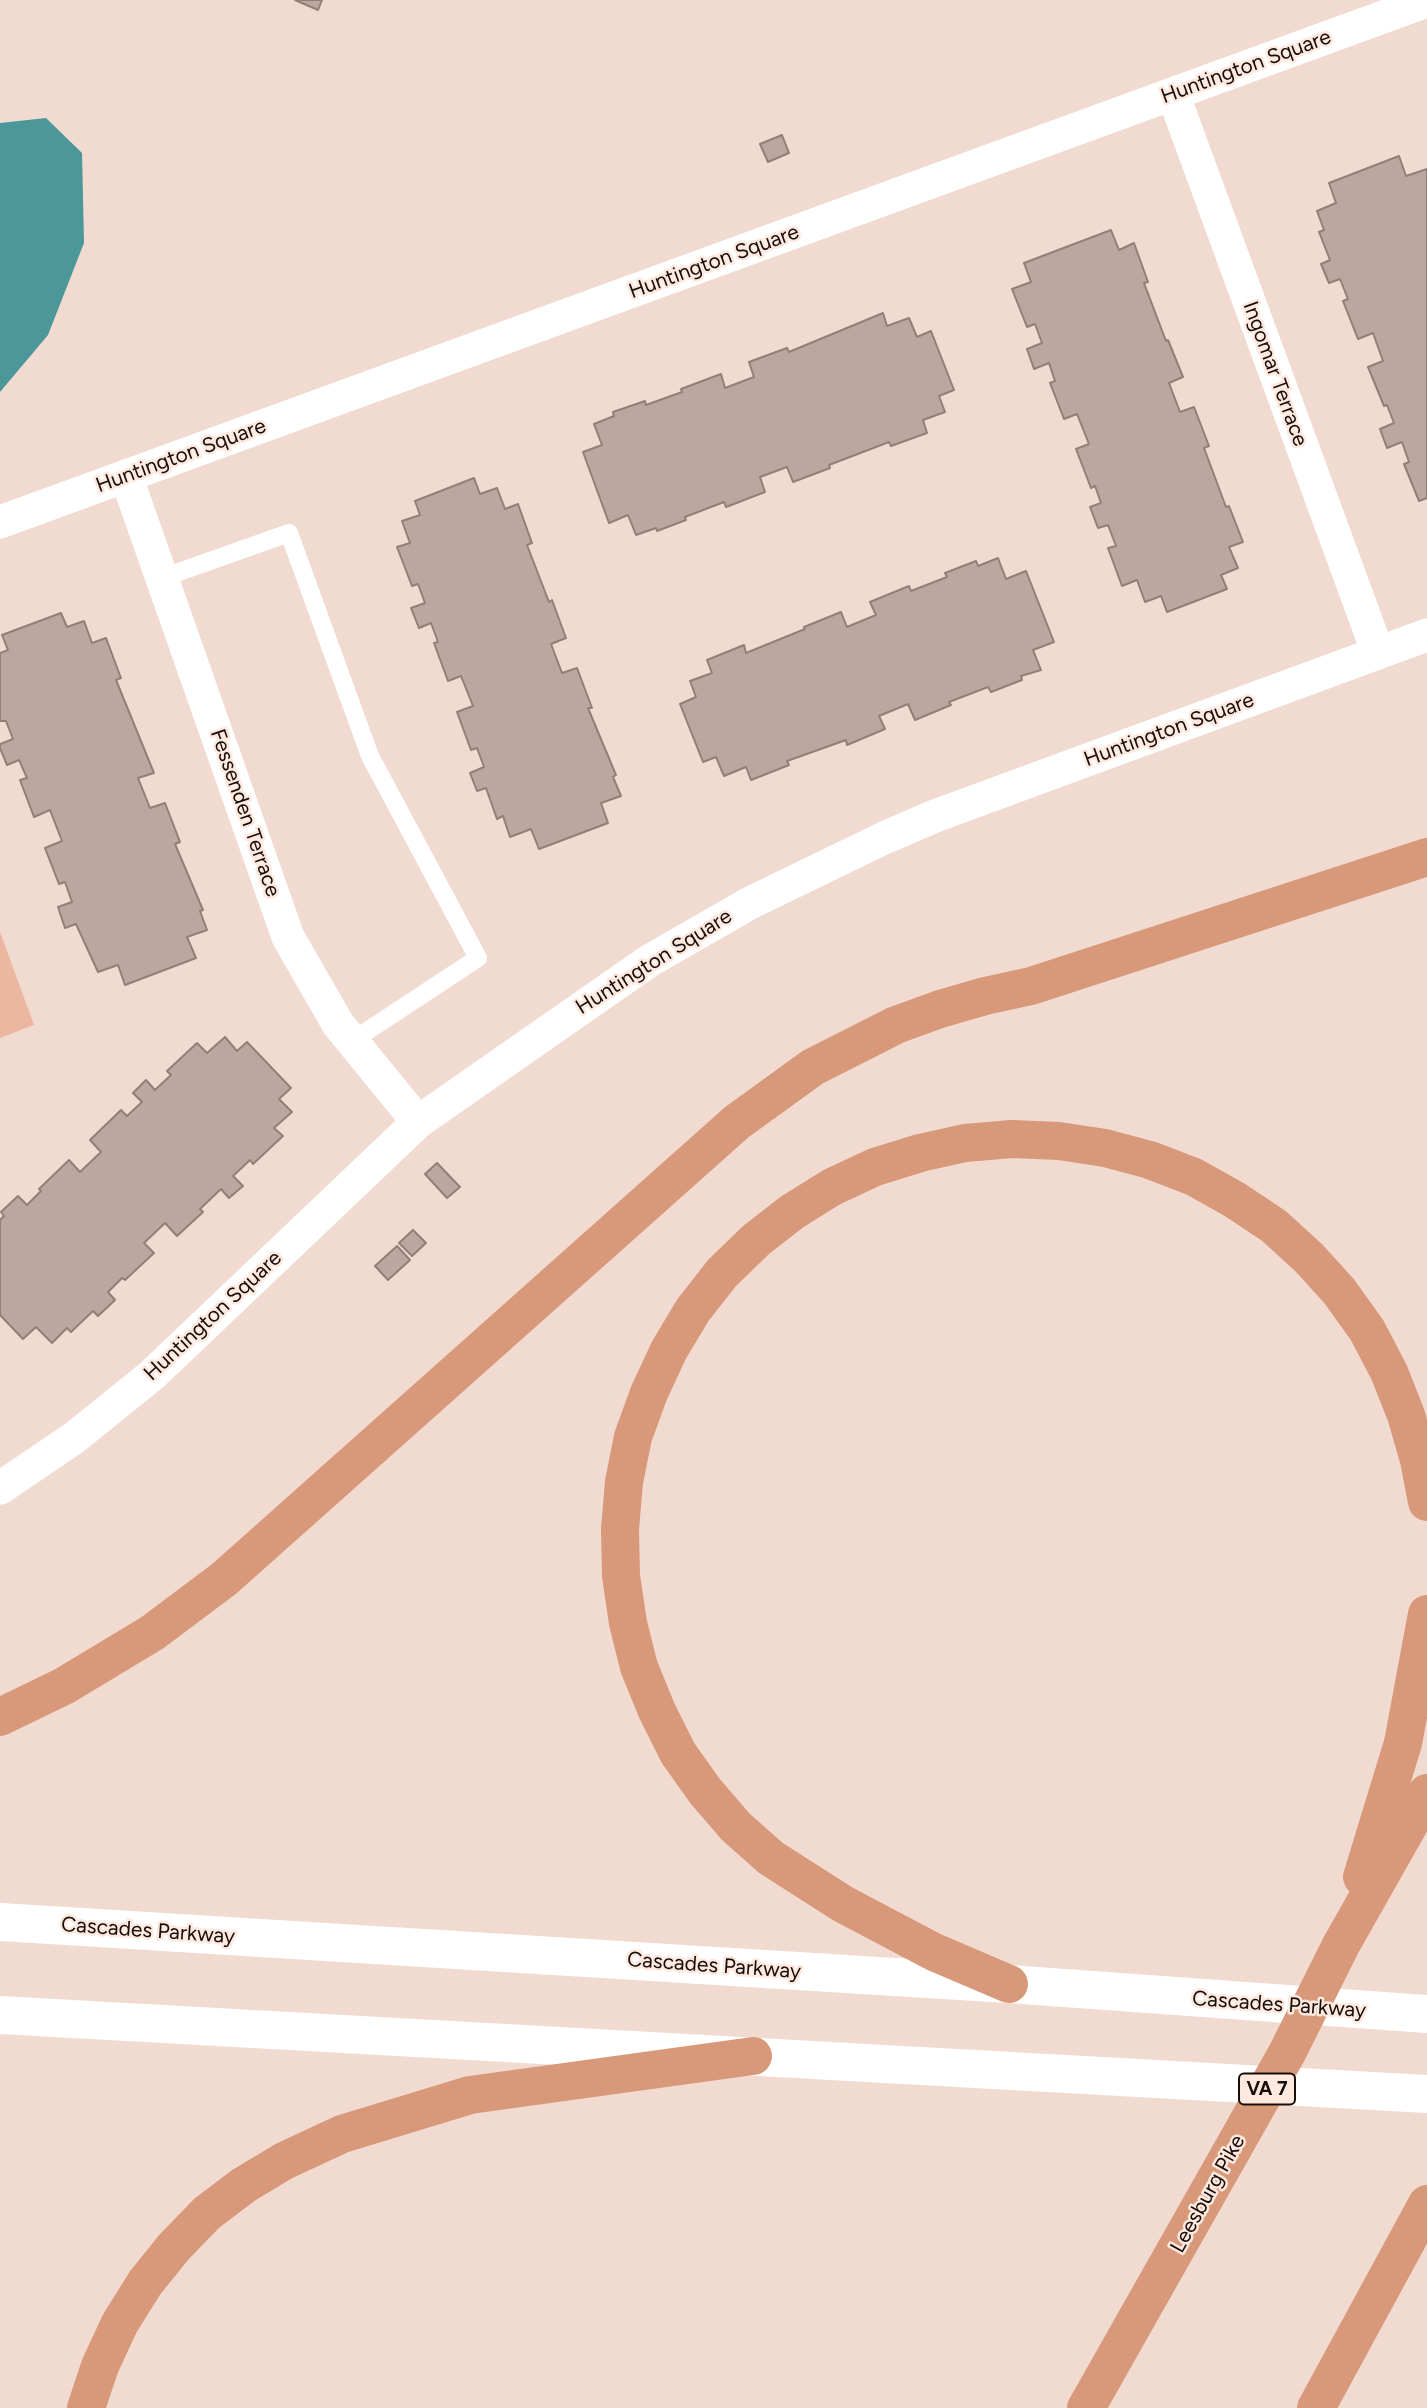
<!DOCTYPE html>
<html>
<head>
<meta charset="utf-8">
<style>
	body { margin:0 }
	canvas { display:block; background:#f1dbd1 }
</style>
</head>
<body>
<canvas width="1427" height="2408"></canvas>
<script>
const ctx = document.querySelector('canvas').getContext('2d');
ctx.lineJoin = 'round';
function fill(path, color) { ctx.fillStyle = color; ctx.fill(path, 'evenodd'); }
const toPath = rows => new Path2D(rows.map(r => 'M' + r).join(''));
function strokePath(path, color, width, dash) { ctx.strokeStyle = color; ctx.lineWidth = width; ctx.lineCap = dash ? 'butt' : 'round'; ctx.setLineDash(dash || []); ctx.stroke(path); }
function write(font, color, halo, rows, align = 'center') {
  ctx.font = font + ' Figtree,sans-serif'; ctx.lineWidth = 5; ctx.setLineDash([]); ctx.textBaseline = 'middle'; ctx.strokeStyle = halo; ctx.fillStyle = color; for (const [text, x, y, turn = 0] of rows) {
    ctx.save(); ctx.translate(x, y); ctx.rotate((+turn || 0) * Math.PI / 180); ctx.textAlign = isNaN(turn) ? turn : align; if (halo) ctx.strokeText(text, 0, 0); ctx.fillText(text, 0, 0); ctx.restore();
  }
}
const green = toPath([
	[0,932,34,1025,0,1038]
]);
const water = toPath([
	[46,118,82,153,84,243,48,335,0,392,0,123]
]);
const building = toPath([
	[295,0,322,0,318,10,295,0],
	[782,135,789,153,768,162,760,144,782,135],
	[1399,156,1406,176,1427,169,1427,498,1419,501,1404,464,1409,462,1402,442,1387,448,1380,429,1394,423,1387,405,1384,406,1368,367,1383,361,1373,333,1358,339,1343,301,1348,299,1340,279,1329,283,1321,264,1330,260,1319,232,1324,230,1317,211,1336,203,1329,183,1399,156],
	[1111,230,1119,250,1134,243,1148,282,1144,283,1166,341,1168,340,1183,377,1169,383,1180,412,1194,407,1209,446,1204,448,1226,507,1229,506,1243,542,1229,547,1238,568,1221,575,1227,589,1167,612,1161,596,1145,602,1137,580,1122,586,1108,548,1116,546,1108,525,1098,528,1090,507,1101,503,1095,486,1091,488,1076,449,1089,444,1077,414,1064,419,1050,383,1055,381,1049,363,1034,369,1027,349,1042,343,1035,324,1027,327,1012,289,1031,282,1024,263,1111,230],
	[883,313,887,326,909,318,917,337,931,331,954,390,939,396,945,412,923,420,927,433,891,446,889,442,829,465,830,468,793,482,787,467,760,477,765,492,726,507,724,502,685,517,686,520,657,531,656,528,636,535,628,515,609,523,583,452,602,445,594,424,614,416,613,412,645,401,646,405,682,392,681,389,721,374,725,388,754,377,749,362,787,348,789,352,883,313],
	[474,478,480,494,497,488,505,509,518,504,532,543,527,545,549,602,552,600,566,638,551,644,562,673,577,668,592,708,588,708,616,775,613,777,621,796,601,803,608,823,539,849,531,829,510,837,503,816,497,819,486,788,477,791,470,773,484,767,477,748,471,750,457,712,473,706,461,676,448,681,434,643,438,642,431,623,419,628,411,608,425,603,418,584,412,586,397,547,410,543,402,521,420,515,415,501,474,478],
	[998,558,1006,579,1026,571,1054,642,1033,650,1041,670,1021,676,1022,680,991,692,988,687,949,702,951,705,915,720,908,704,879,716,885,729,847,745,846,740,787,761,789,765,751,780,746,767,724,776,716,757,703,762,680,704,696,697,690,681,712,673,707,660,744,645,746,653,805,629,804,627,841,612,847,627,876,615,870,602,909,586,911,591,947,577,945,573,976,561,978,566,998,558],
	[61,613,67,627,84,621,92,643,106,638,121,678,116,680,154,773,138,778,150,808,165,803,180,842,175,844,203,910,200,911,207,930,187,937,196,958,125,985,118,965,98,972,76,924,65,928,58,907,72,902,65,882,59,884,45,848,62,841,50,810,34,817,20,780,27,778,19,760,7,765,0,748,0,744,13,739,6,721,0,721,0,653,8,650,2,635,61,613],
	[225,1037,237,1051,247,1042,291,1088,279,1099,292,1112,274,1128,283,1136,253,1164,250,1160,233,1176,243,1186,229,1198,221,1189,200,1209,203,1212,177,1236,165,1223,144,1243,154,1253,125,1280,122,1278,108,1292,115,1300,98,1316,93,1311,71,1332,67,1328,52,1343,36,1327,23,1339,0,1315,0,1220,4,1216,1,1212,18,1196,27,1205,41,1191,39,1189,69,1160,80,1172,101,1152,90,1140,121,1110,127,1116,142,1102,133,1093,146,1080,155,1090,171,1075,167,1071,197,1043,207,1053,225,1037],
	[437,1163,460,1187,447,1198,425,1174,437,1163],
	[413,1230,426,1243,412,1256,399,1243,413,1230],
	[397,1246,410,1260,388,1280,375,1266,397,1246]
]);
const service = toPath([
	[162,578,289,533,370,756,478,958,352,1041]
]);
const minor = toPath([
	[1173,94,1378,653],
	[126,476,288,937,338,1024,418,1122],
	[0,522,1427,1],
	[0,1488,74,1438,152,1375,418,1122,649,961,750,903,884,838,935,816,1427,635]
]);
const secondary = toPath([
	[0,1922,1009,1984,1427,2014],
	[0,2015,1427,2094]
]);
const trunk = toPath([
	[0,1717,64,1686,152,1633,224,1579,737,1122,813,1067,896,1025,940,1009,985,996,1031,986,1427,857],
	[1362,1877,1403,1743,1427,1614],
	[1009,1984,934,1952,843,1904,771,1858,736,1827,705,1791,678,1753,657,1711,639,1667,628,1623,621,1576,620,1529,624,1482,633,1437,649,1393,669,1350,693,1310,722,1273,756,1240,792,1212,832,1187,875,1167,920,1153,965,1143,1012,1139,1059,1141,1105,1148,1150,1160,1194,1177,1235,1200,1274,1226,1309,1258,1339,1291,1367,1330,1389,1372,1406,1415,1419,1460,1427,1502],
	[86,2408,100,2366,120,2323,145,2283,174,2247,207,2213,244,2185,284,2161,342,2134,470,2095,753,2056],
	[1086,2408,1287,2053,1341,1945,1427,1793],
	[1316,2408,1427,2204]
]);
const shields = [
	[1267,2089,56]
];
const shieldNames = [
	["VA 7",1267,2089]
];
const streetNames = [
	["Huntington Square",1246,67,-20],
	["Huntington Square",714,262,-20],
	["Ingomar Terrace",1275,374,70],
	["Huntington Square",181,456,-20],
	["Huntington Square",1169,730,-20],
	["Fessenden Terrace",245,813,71],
	["Huntington Square",654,962,-32],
	["Huntington Square",213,1316,-43],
	["Cascades Parkway",148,1931,4],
	["Cascades Parkway",714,1966,4],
	["Cascades Parkway",1279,2005,4],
	["Leesburg Pike",1208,2194,-61]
];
fill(green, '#ebb7a0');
fill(water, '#4b979a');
fill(building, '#bca79e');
strokePath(building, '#937f76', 2);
strokePath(service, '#fff', 18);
strokePath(minor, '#fff', 33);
strokePath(secondary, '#fff', 38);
strokePath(trunk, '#d8987a', 38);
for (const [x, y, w] of shields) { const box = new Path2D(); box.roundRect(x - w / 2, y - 15.5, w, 31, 5); ctx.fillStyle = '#ffe8de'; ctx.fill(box); strokePath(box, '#150e0b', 2); }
write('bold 19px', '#150e0b', null, shieldNames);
write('21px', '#150e0b', '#ffe8de', streetNames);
</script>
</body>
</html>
